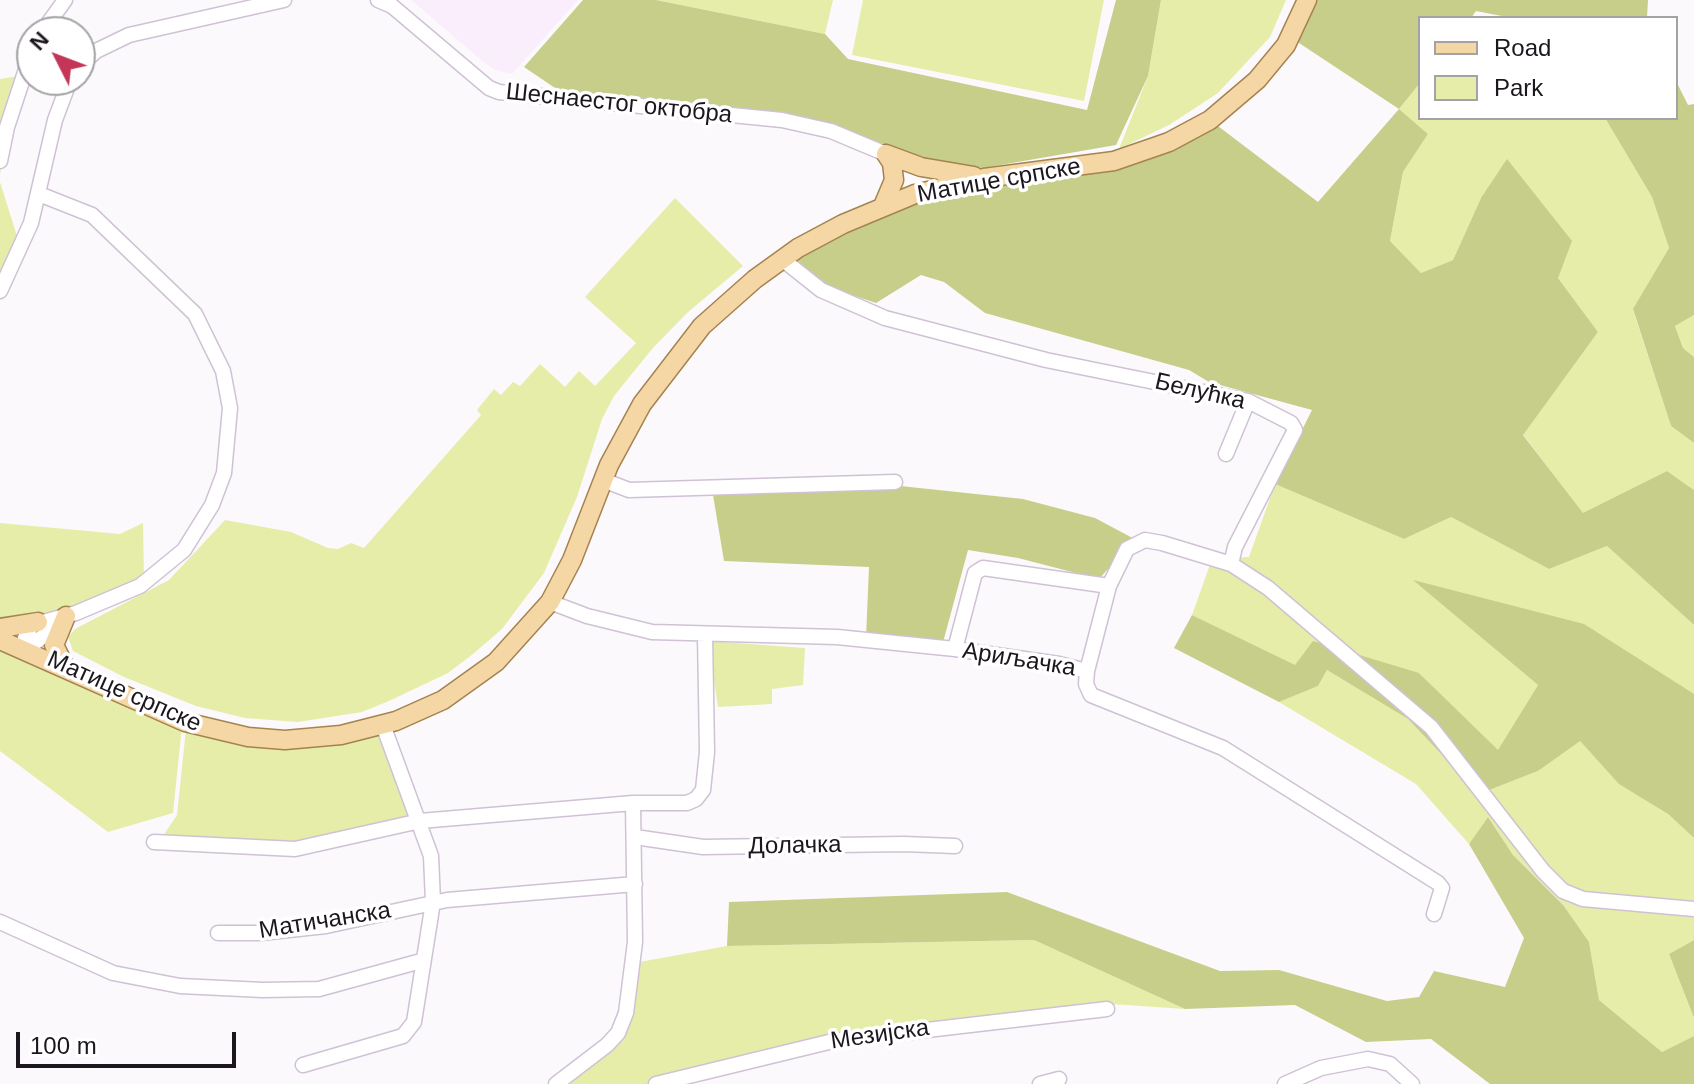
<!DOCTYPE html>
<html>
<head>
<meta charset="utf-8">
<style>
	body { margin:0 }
	#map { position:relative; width:1694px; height:1084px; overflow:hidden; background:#fcf9fd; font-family:Arial,sans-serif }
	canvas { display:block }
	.legend { position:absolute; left:1418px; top:16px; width:260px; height:104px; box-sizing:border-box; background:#fff; border:2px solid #a4a2a5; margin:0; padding:10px 14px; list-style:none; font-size:24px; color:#1c171e }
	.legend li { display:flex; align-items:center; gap:16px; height:40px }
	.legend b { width:40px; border:2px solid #a4a2a5 }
	.north { position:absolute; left:16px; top:16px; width:80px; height:80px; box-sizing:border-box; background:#fff; border:2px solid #a4a2a5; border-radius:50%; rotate:312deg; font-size:22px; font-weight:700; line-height:32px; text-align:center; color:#1c171e }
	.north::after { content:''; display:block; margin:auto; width:28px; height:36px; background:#c53557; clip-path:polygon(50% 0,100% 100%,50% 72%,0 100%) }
	.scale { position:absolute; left:16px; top:1032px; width:220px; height:36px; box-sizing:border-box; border:4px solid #1c171e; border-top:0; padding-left:10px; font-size:24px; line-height:28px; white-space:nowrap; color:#1c171e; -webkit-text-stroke:6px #fff; paint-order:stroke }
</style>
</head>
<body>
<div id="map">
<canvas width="1694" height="1084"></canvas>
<ul class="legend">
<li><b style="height:10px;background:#f5d7a6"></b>Road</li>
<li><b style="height:22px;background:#e5eda9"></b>Park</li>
</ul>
<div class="north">N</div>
<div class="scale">100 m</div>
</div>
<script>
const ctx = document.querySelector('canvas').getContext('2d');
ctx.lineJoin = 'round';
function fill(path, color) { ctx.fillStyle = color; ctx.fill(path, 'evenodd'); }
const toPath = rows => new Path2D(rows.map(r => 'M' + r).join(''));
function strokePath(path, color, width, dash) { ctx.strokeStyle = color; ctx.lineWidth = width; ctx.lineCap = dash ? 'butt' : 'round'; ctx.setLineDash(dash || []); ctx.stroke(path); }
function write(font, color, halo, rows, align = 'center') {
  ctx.font = font + ' Arial,sans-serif'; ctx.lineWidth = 7; ctx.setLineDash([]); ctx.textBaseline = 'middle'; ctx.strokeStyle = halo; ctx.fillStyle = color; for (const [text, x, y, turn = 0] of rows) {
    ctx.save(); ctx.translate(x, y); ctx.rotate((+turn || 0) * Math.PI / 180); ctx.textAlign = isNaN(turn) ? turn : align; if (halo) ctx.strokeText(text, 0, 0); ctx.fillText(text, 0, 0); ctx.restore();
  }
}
const built = toPath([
	[411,0,578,0,512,74,495,70,481,60]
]);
const green = toPath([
	[656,0,833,0,825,34],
	[863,0,1104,0,1084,101,852,55],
	[1161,0,1286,0,1270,37,1218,93,1169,125,1119,149,1148,76],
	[25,75,10,123,0,174,0,79],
	[1420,83,1420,118,1605,118,1652,197,1669,248,1633,310,1671,426,1694,443,1694,490,1667,471,1583,514,1523,434,1598,332,1558,278,1481,198,1453,260,1421,273,1390,241,1403,172,1428,134,1399,109],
	[0,182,22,252,0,292],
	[675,198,743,266,688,312,652,349,614,396,602,419,577,497,544,573,502,629,473,654,448,673,389,701,362,712,298,722,245,718,196,706,124,677,73,651,68,637,75,629,169,580,225,520,291,532,328,548,338,549,351,543,364,548,481,415,477,410,494,389,501,395,513,382,520,386,540,364,565,387,579,371,595,386,636,343,585,297],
	[1694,315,1694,357,1683,348,1675,326],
	[1275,484,1404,539,1451,517,1549,569,1607,546,1694,625,1694,694,1415,581,1538,685,1498,751,1419,673,1296,666,1192,615,1212,559,1249,557],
	[0,523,120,534,143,523,144,582,69,613,0,625],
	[708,641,805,648,803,685,772,689,772,704,718,707],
	[0,645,182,726,173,813,108,832,0,751],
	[1327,670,1408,719,1479,794,1538,771,1579,740,1619,783,1668,814,1694,838,1694,940,1669,954,1694,1018,1694,1036,1662,1052,1599,1000,1589,942,1564,906,1513,855,1488,817,1469,844,1416,784,1279,702,1318,686],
	[186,729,217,738,384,731,421,827,297,856,155,848,177,815],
	[1034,940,1185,1009,1111,1004,870,1035,656,1084,556,1084,613,1039,634,963,727,946]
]);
const forest = toPath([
	[583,0,656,0,825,34,848,59,1087,110,1116,0,1161,0,1148,76,1116,145,983,168,884,154,805,121,558,90,524,67],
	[1317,0,1648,0,1647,18,1512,18,1476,11,1471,18,1420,18,1420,83,1399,109,1428,134,1403,172,1390,241,1421,273,1453,260,1481,198,1507,159,1572,241,1558,278,1598,332,1523,435,1583,513,1667,471,1694,490,1694,625,1607,546,1549,569,1451,517,1404,539,1275,484,1312,410,1209,382,1189,370,985,313,944,282,921,275,876,303,819,284,785,263,845,230,919,202,996,182,1080,170,1210,120,1318,202,1399,109,1296,41],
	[1676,81,1688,105,1694,104,1694,315,1675,326,1683,348,1694,357,1694,443,1671,426,1633,309,1669,248,1652,197,1605,118,1676,118],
	[891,485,1023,499,1095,518,1142,543,1123,552,1099,579,1018,558,968,550,942,646,866,638,869,567,724,561,713,495],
	[1413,580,1584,624,1694,694,1694,838,1668,814,1619,784,1580,741,1538,771,1479,794,1408,719,1327,670,1318,686,1279,702,1174,648,1192,615,1295,665,1313,641,1419,673,1498,750,1538,685],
	[1488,817,1513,855,1564,906,1589,942,1599,1000,1662,1052,1694,1036,1694,1084,1490,1084,1431,1039,1366,1042,1295,1005,1185,1009,1034,940,727,946,729,902,1007,892,1220,971,1279,970,1387,1001,1419,997,1434,971,1505,987,1524,938,1469,844],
	[1694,940,1694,1018,1669,954]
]);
const minor = toPath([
	[378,0,392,6,489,88,499,92,782,120,831,131,886,154],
	[42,32,65,0],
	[80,66,96,51,129,35,284,0],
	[0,161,7,127,32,51],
	[39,194,92,215,195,314,223,371,230,408,224,473,212,505,184,550,140,586,76,613,32,625,25,638,28,649,63,619],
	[782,259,821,290,885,318,1046,360,1248,401,1291,423,1295,430,1235,547,1231,564],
	[0,291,31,223,55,120,70,80],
	[1226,454,1248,401],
	[603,480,629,490,895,482],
	[550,602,587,616,652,632,837,637,955,649,1059,664,1087,671],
	[955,649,975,573,983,568,1109,586],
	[635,837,703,847,904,844,955,846],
	[154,842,295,849,420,821,633,803,687,803,696,799,703,790,707,752,705,635],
	[1434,914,1442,888,1438,883,1223,748,1091,695,1086,684,1087,671,1109,586,1127,549,1145,540,1162,543,1231,564,1268,588,1431,727,1543,871,1563,891,1583,899,1694,909],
	[0,922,113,973,180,986,263,990,319,989,421,961],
	[218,933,261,933,326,926,447,900,635,884],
	[303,1065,403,1036,414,1022,433,902,431,856,383,725],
	[556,1084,607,1045,618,1033,626,1013,635,942,633,803],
	[656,1084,833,1041,1107,1009],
	[1040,1084,1059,1079],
	[1285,1084,1321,1068,1368,1059,1390,1064,1412,1084]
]);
const major = toPath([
	[886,154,921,167,974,176],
	[883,206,894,180,892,163,886,154],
	[0,628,38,622],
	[0,640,185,722,248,737,285,740,341,735,396,721,443,700,496,662,550,602,572,560,609,465,642,404,702,326,755,279,798,248,843,224,915,194,984,178,1114,161,1169,142,1210,120,1257,80,1286,45,1307,0],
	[65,667,54,645,66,616]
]);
const streetNames = [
	["Шеснаестог октобра",619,104,6],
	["Матице српске",999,181,-10],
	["Белућка",1200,392,13],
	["Ариљачка",1019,660,9],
	["Матице српске",124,692,24],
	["Долачка",795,846,-1],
	["Матичанска",325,921,-9],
	["Мезијска",880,1035,-8]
];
fill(built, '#faeefd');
fill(green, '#e5eda9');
fill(forest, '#c6ce89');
strokePath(minor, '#cfc2d4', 17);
strokePath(major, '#a58350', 21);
strokePath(minor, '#fff', 14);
strokePath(major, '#f5d7a6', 18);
write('24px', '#1c171e', '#fff', streetNames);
</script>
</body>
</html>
